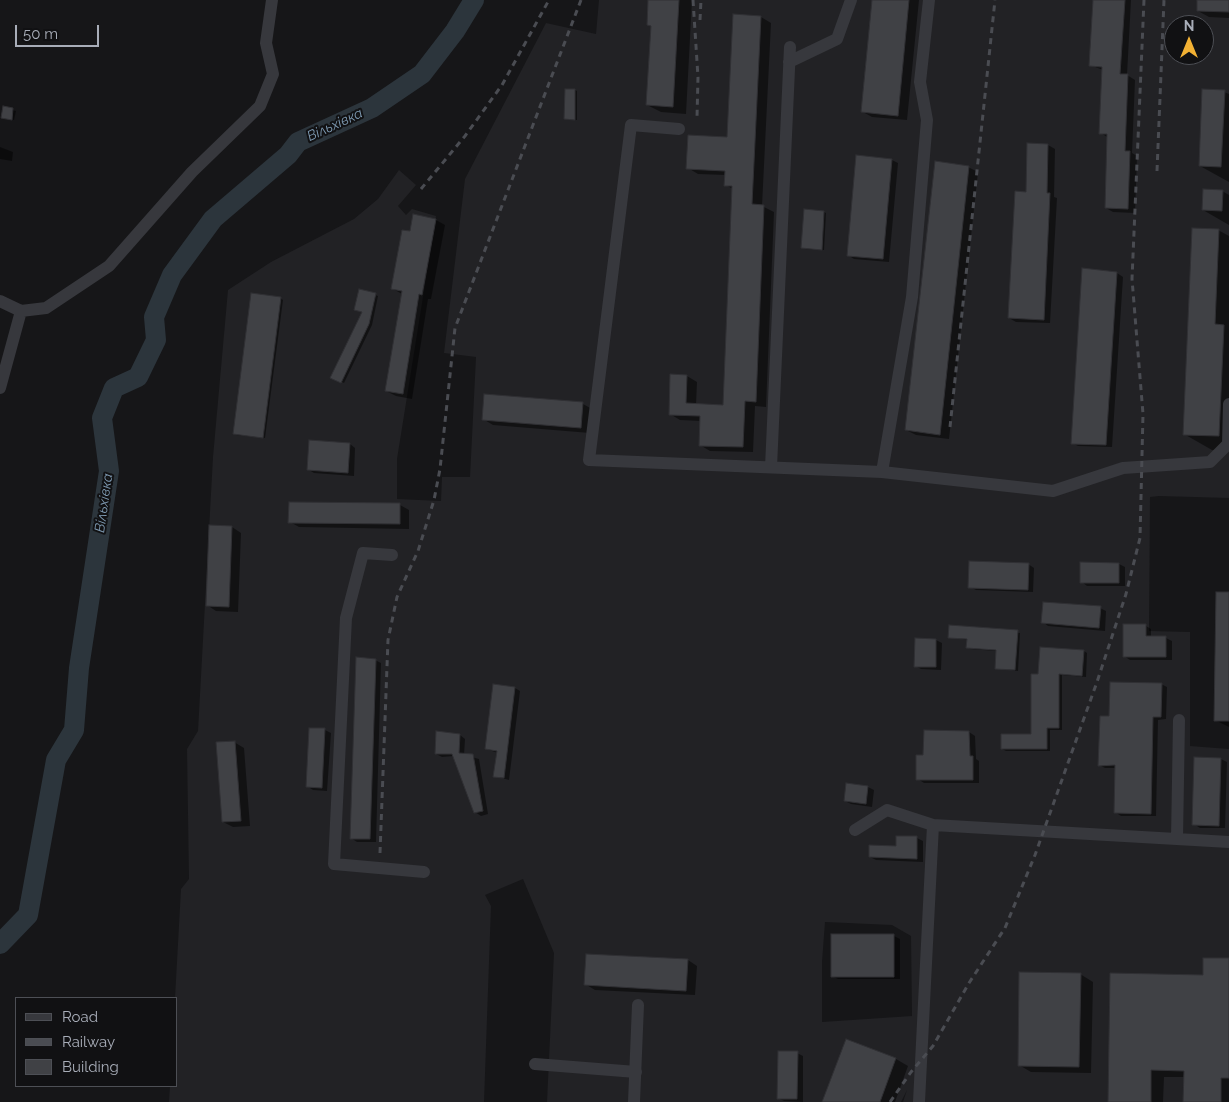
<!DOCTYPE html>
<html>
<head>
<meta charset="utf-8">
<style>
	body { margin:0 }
	#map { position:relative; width:1229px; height:1102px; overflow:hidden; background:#161618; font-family:Raleway,sans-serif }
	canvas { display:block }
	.legend { position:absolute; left:15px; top:997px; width:162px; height:90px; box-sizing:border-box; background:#111113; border:1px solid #4d4f55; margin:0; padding:6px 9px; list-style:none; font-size:15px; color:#a8adb8 }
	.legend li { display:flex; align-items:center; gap:10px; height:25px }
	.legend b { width:25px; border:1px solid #4d4f55 }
	.north { position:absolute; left:1164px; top:15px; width:50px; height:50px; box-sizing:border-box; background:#111113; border:1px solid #4d4f55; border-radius:50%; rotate:0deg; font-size:14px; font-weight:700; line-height:20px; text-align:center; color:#a8adb8 }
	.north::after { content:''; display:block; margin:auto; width:18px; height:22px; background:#f2b134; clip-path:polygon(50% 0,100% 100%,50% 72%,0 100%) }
	.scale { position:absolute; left:15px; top:25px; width:84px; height:22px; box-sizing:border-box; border:2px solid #a8adb8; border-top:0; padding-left:6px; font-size:15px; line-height:18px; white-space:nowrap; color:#a8adb8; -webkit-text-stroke:4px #111113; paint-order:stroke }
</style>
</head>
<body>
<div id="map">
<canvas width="1229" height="1102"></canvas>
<ul class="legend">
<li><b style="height:6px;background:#37383d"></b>Road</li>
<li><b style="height:6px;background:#4a4c52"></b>Railway</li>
<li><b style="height:14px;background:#404145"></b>Building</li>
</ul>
<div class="north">N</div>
<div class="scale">50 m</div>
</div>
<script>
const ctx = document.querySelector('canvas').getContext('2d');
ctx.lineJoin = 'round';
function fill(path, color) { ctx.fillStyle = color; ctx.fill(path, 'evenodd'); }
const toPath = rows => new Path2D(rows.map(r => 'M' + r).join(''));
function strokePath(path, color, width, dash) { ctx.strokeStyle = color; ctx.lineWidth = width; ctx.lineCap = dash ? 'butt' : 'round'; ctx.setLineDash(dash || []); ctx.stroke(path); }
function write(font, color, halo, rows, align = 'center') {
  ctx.font = font + ' Raleway,sans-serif'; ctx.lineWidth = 4; ctx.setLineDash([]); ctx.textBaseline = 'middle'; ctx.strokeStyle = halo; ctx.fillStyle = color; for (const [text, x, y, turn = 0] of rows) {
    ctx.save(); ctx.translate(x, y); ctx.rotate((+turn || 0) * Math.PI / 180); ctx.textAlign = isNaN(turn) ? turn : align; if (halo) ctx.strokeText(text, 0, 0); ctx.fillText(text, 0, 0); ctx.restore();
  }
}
const built = toPath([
	[599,0,1229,0,1229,498,1159,496,1150,497,1149,631,1190,632,1190,746,1229,749,1229,1102,903,1102,907,1090,901,1102,547,1102,554,953,523,879,485,895,491,906,484,1102,169,1102,170,1086,176,1086,175,998,181,889,189,879,187,749,198,731,213,457,228,290,271,262,354,219,378,199,399,170,416,185,398,206,406,215,412,209,436,216,397,459,397,499,441,501,442,477,470,477,476,357,444,353,465,179,546,23,596,34],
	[1174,25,1204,25,1204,55,1174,55],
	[825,922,892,925,911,936,912,1016,822,1022,822,962]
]);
const shadow = toPath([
	[650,0,692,0,686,114,661,112,647,105,653,27,649,25],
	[874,0,919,0,907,120,872,117,863,112],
	[1094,0,1131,0,1127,75,1135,80,1132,153,1137,156,1135,213,1113,212,1106,208,1107,137,1101,133,1103,70,1090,65],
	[1198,0,1229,0,1229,18,1209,17,1198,11],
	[734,16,761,17,771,23,762,206,774,212,766,407,755,406,753,452,710,451,700,445,701,421,680,420,670,414,687,376,697,382,696,405,724,406,733,189,726,185,726,175,698,174,688,168,728,138],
	[575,90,577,91,577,120,568,120,566,119],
	[1224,92,1229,94,1229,182,1200,166],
	[4,108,16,111,14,120,5,118],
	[1028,145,1048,145,1055,149,1054,197,1057,198,1050,323,1016,322,1009,318,1027,193],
	[0,147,13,152,12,161,0,159],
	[857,157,892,160,898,163,889,262,854,259,848,255],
	[968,167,978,172,949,439,916,435,906,430],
	[1222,191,1229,195,1229,225,1203,210],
	[824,212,826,213,824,250,805,249,803,248],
	[436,220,445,225,431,299,428,299,412,399,396,396,386,391,402,294,393,289,411,233],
	[1218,230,1229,236,1229,451,1212,450,1184,434],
	[1083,269,1117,273,1123,277,1112,447,1078,446,1072,443],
	[360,290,378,296,372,325,344,383,332,377,363,312],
	[280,298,283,300,265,438,236,435,234,434],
	[583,404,592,409,590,433,493,425,483,419],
	[350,444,355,448,354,476,314,473,309,470],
	[290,503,400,505,409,510,409,529,299,527,290,522],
	[210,527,232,527,241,533,238,612,216,611,207,605],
	[1028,564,1034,568,1033,592,976,590,970,587],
	[1082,564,1119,564,1125,567,1125,586,1087,586,1082,582],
	[1229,594,1229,727,1215,720],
	[1100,608,1106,611,1105,631,1048,626,1043,622],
	[951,626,1020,633,1018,671,996,668,997,651,970,649,967,647,968,640,950,637],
	[1146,626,1151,629,1151,638,1166,638,1172,641,1172,660,1130,660,1124,656],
	[916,640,936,640,942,643,941,670,921,669,915,666],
	[1084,651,1087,653,1086,677,1062,675,1062,730,1050,730,1050,751,1006,751,1002,749,1032,735,1039,675],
	[375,660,381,663,376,842,357,842,351,838],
	[1161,684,1167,687,1166,719,1158,720,1156,816,1121,816,1115,812,1116,768,1105,768,1099,765,1110,718],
	[515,688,520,691,509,780,495,776,498,753,486,749],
	[325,730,331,733,327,791,313,790,307,786],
	[969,732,975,736,976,759,979,761,979,783,924,783,918,779,924,757],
	[460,735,465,739,464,755,479,759,488,814,481,816,475,812,454,756,442,757,436,754],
	[234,742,244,748,250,826,233,827,223,822],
	[1221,759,1227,762,1225,828,1200,828,1194,824],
	[847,784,868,787,874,790,872,807,851,804,845,801],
	[917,838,923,841,923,862,876,860,870,857],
	[832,936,894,936,900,939,900,979,838,979,832,976],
	[1229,959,1229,1102,1185,1102,1185,1077,1164,1077,1163,1102,1109,1102,1204,976],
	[688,960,697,966,695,995,595,990,585,984],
	[1080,974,1093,982,1091,1073,1031,1072,1019,1065],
	[847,1041,896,1059,908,1066,895,1102,824,1102],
	[797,1053,803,1056,803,1102,784,1101,778,1098]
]);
const river = toPath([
	[0,944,28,915,56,760,74,730,79,668,109,471,102,418,114,388,138,377,156,340,154,317,172,275,213,219,288,155,298,142,372,108,422,74,455,31,474,0]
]);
const building = toPath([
	[648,0,679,0,673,107,646,105,651,26,647,25,648,0],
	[872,0,909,0,898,116,861,112,872,0],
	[1093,0,1125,0,1120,74,1128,74,1125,151,1130,151,1128,209,1105,208,1107,134,1099,134,1102,67,1089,66,1093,0],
	[1197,0,1229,0,1229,12,1197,11,1197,0],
	[733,14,761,16,752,204,764,205,756,402,745,401,743,447,699,446,700,416,669,415,670,374,687,375,686,403,723,405,732,186,724,186,725,171,686,169,688,135,727,137,733,14],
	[565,89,575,89,575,120,564,119,565,89],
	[1202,89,1225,90,1221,167,1199,166,1202,89],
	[3,106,13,108,12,120,1,118,3,106],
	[1027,143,1048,144,1047,193,1050,193,1044,320,1008,318,1015,191,1026,192,1027,143],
	[856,155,892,159,883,259,847,256,856,155],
	[935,161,969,166,940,435,905,430,935,161],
	[1203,189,1223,190,1222,211,1202,210,1203,189],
	[804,209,824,211,822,250,801,248,804,209],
	[413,214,436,219,422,295,419,294,403,394,385,391,402,291,391,289,402,230,410,231,413,214],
	[1192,228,1219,229,1215,324,1224,325,1219,436,1183,435,1192,228],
	[1082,268,1117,272,1106,445,1071,444,1082,268],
	[359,289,376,293,369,324,341,383,330,378,362,312,354,310,359,289],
	[251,293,281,297,263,438,233,434,251,293],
	[484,394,583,402,581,428,482,420,484,394],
	[309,440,350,443,348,473,307,470,309,440],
	[289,502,400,503,400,524,288,523,289,502],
	[209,525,232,526,229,607,206,606,209,525],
	[969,561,1029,563,1028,590,968,588,969,561],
	[1080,562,1119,563,1119,583,1080,583,1080,562],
	[1216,592,1229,592,1229,721,1214,721,1216,592],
	[1043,602,1101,606,1099,628,1041,623,1043,602],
	[1123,624,1146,624,1146,636,1166,636,1166,657,1123,657,1123,624],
	[949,625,1018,630,1015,670,995,669,996,650,966,648,967,639,948,638,949,625],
	[915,638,936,639,936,667,914,667,915,638],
	[1040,647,1084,650,1082,676,1059,674,1059,728,1047,728,1047,749,1001,749,1001,734,1031,734,1031,674,1038,674,1040,647],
	[356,657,376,659,370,839,350,839,356,657],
	[1110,682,1162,683,1161,717,1153,717,1151,814,1114,813,1115,765,1098,766,1100,716,1109,716,1110,682],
	[493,684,515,687,504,778,493,777,497,751,485,749,493,684],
	[309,728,325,728,322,788,306,787,309,728],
	[924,730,969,731,970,756,973,756,973,780,916,780,916,755,923,755,924,730],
	[436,731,460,734,459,753,473,754,483,811,474,813,452,754,435,754,436,731],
	[235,741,241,821,222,822,216,742,235,741],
	[1194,757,1221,758,1219,826,1192,825,1194,757],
	[846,783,868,786,866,804,844,801,846,783],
	[896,836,917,836,917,859,869,857,869,845,896,846,896,836],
	[831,934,894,934,894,977,831,977,831,934],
	[586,954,688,959,686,991,584,985,586,954],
	[1203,958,1229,958,1229,1078,1221,1078,1221,1102,1183,1102,1184,1071,1151,1070,1151,1102,1108,1102,1110,973,1203,975,1203,958],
	[1019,972,1081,973,1079,1067,1018,1066,1019,972],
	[846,1039,896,1058,880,1102,822,1102,846,1039],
	[778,1051,798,1051,797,1099,777,1099,778,1051]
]);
const minor = toPath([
	[789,62,837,39,851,0],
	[679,129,631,125,589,460,882,472,1053,491,1123,468,1210,462,1228,444,1229,404],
	[0,301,21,311],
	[0,388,21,311,46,308,109,266,192,172,260,106,273,74,266,43,272,0],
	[771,467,790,47],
	[882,472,912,297,927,120,920,82,929,0],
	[392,555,363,553,346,618,334,864,424,872],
	[855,830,887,810,933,825],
	[1177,839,1179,720],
	[535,1064,636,1072],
	[634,1102,638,1005],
	[919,1102,933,825,1229,842]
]);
const rail = toPath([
	[693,0,698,77,697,118],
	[700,20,701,0],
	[1157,171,1164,0],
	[421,189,465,136,502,85,549,0],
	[950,427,995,0],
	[380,853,388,640,397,597,418,551,434,500,440,469,455,328,581,0],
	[890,1102,911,1072,933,1046,969,983,1005,928,1035,855,1097,682,1126,594,1140,538,1143,414,1132,279,1144,0]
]);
const waterNames = [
	["Вільхівка",335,125,-25],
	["Вільхівка",104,503,-82]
];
fill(built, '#222225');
fill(shadow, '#0007');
strokePath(river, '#2c353c', 20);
fill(building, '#404145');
strokePath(building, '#303034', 1);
strokePath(minor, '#37383d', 12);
strokePath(rail, '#4a4c52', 3, [6, 5]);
write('italic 14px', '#7f9bb3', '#111113', waterNames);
</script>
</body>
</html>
